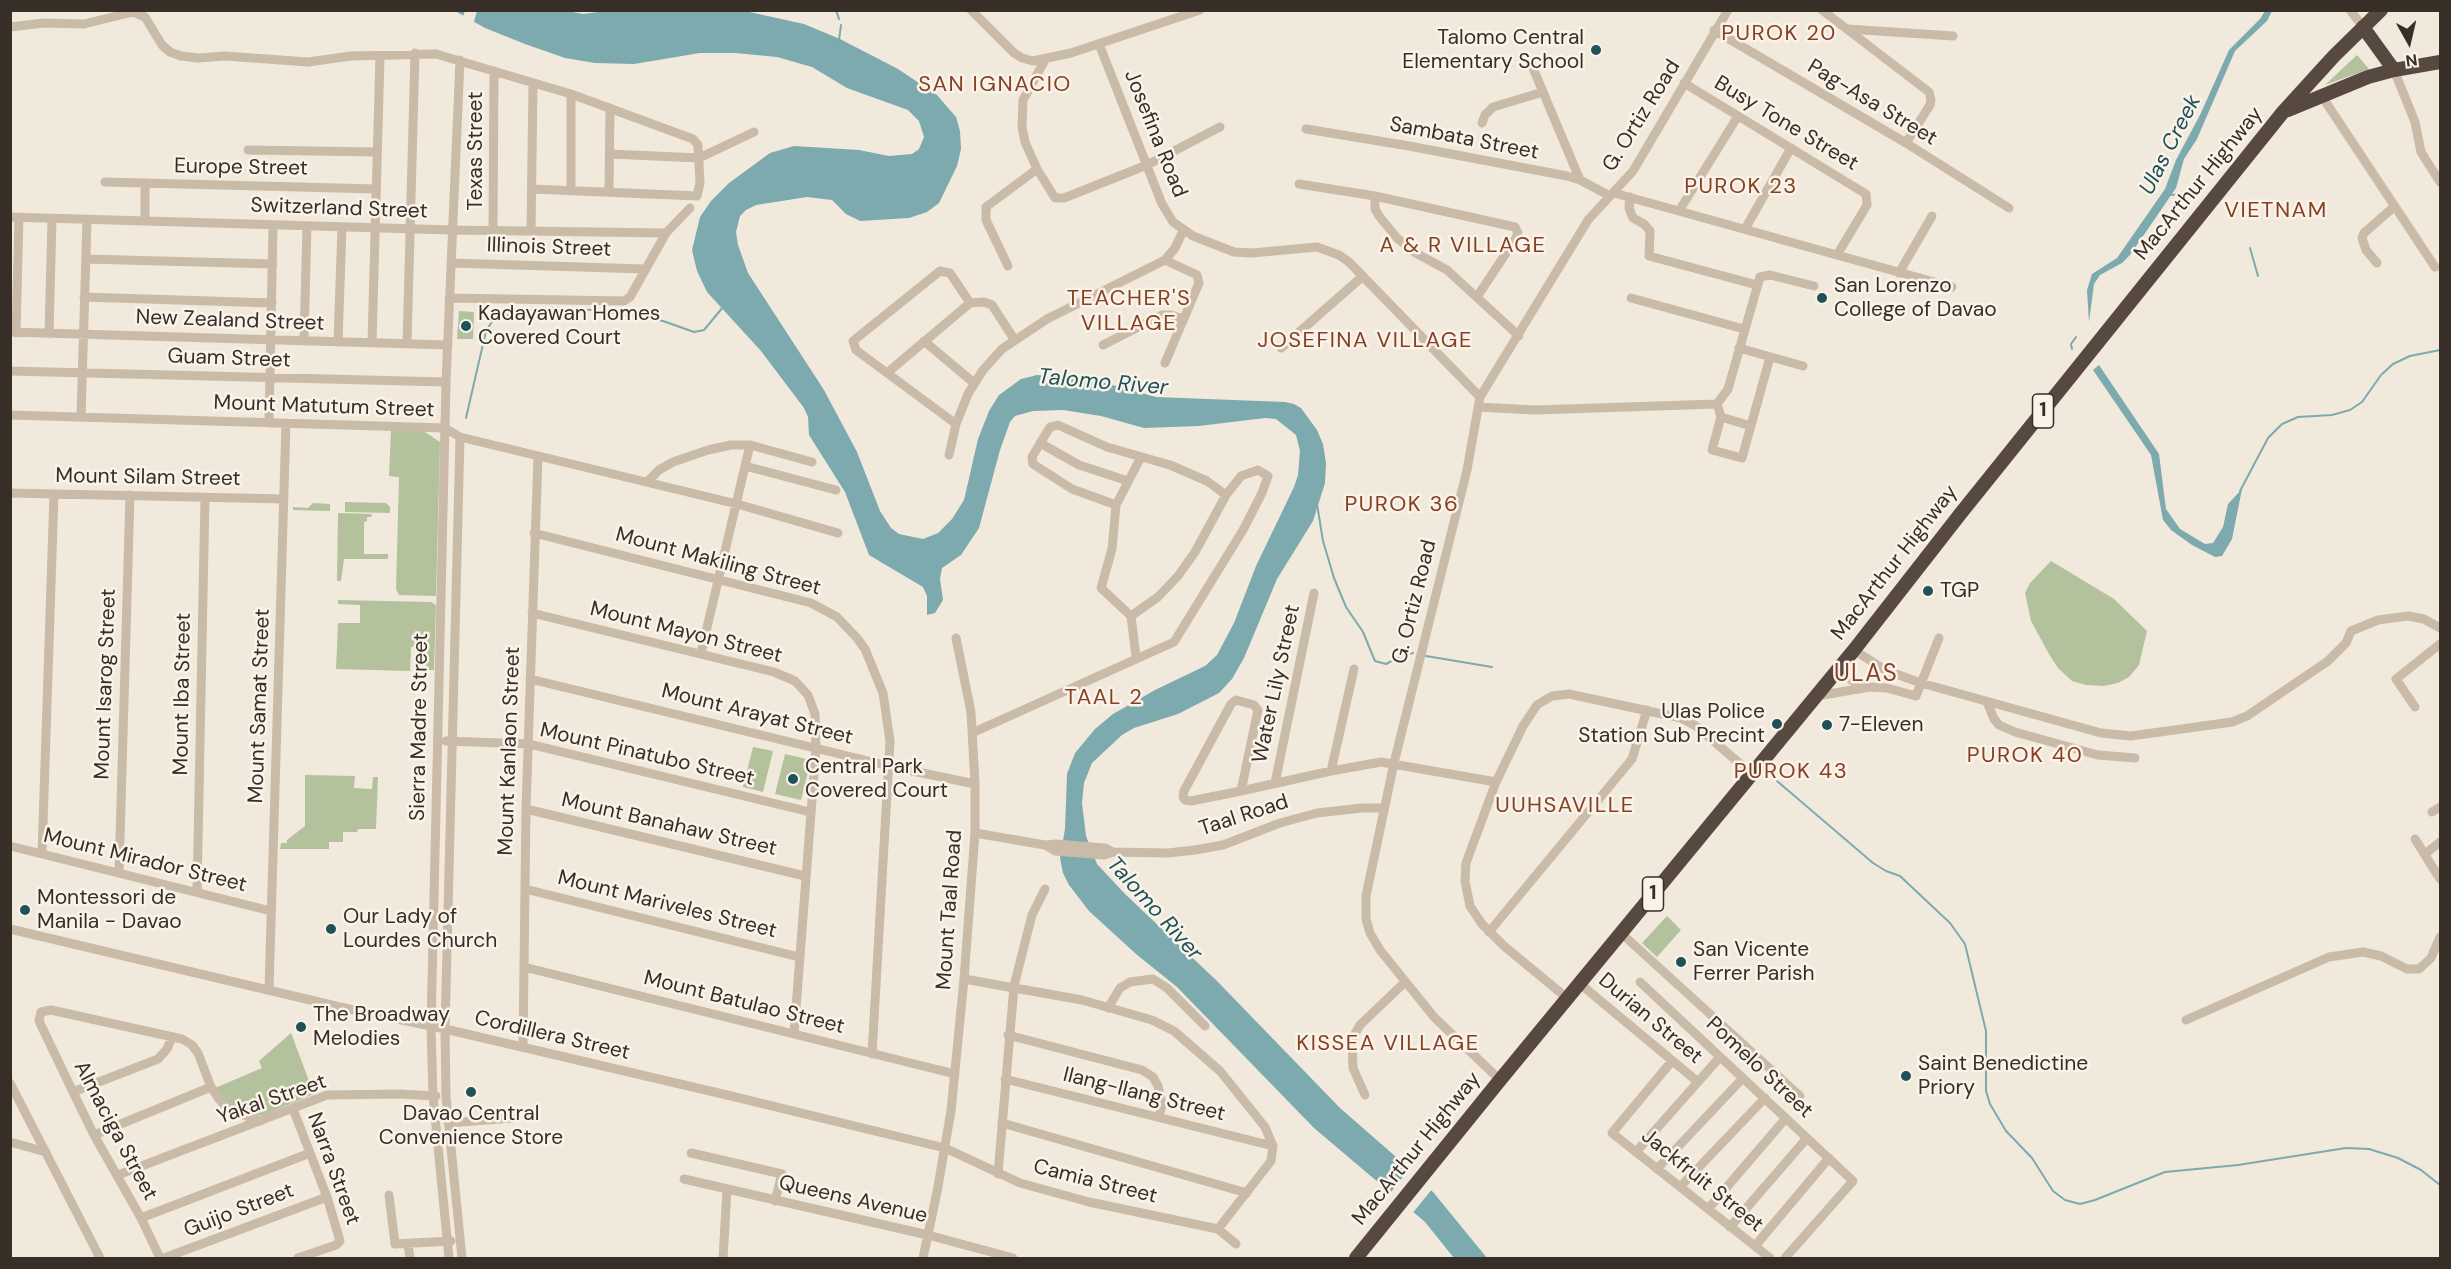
<!DOCTYPE html>
<html>
<head>
<meta charset="utf-8">
<style>
	body { margin:0 }
	#map { position:relative; width:2451px; height:1269px; overflow:hidden; background:#f2e9dd; font-family:"DM Sans",sans-serif }
	canvas { display:block }
	.frame { position:absolute; inset:0; border:12px solid #372e28; pointer-events:none }
	.north { position:absolute; left:2379px; top:12px; width:60px; height:60px; -webkit-text-stroke:4px #faf3e9; paint-order:stroke; rotate:172deg; font-size:16px; font-weight:700; line-height:24px; text-align:center; color:#372e28 }
	.north::after { content:''; display:block; margin:auto; width:21px; height:27px; background:#372e28; clip-path:polygon(50% 0,100% 100%,50% 72%,0 100%) }
</style>
</head>
<body>
<div id="map">
<canvas width="2451" height="1269"></canvas>
<div class="frame"></div>
<div class="north">N</div>
</div>
<script>
const ctx = document.querySelector('canvas').getContext('2d');
ctx.lineJoin = 'round';
function fill(path, color) { ctx.fillStyle = color; ctx.fill(path, 'evenodd'); }
const toPath = rows => new Path2D(rows.map(r => 'M' + r).join(''));
function strokePath(path, color, width, dash) { ctx.strokeStyle = color; ctx.lineWidth = width; ctx.lineCap = dash ? 'butt' : 'round'; ctx.setLineDash(dash || []); ctx.stroke(path); }
function write(font, color, halo, rows, align = 'center') {
  ctx.font = font + ' "DM Sans",sans-serif'; ctx.lineWidth = 5; ctx.setLineDash([]); ctx.textBaseline = 'middle'; ctx.strokeStyle = halo; ctx.fillStyle = color; for (const [text, x, y, turn = 0] of rows) {
    ctx.save(); ctx.translate(x, y); ctx.rotate((+turn || 0) * Math.PI / 180); ctx.textAlign = isNaN(turn) ? turn : align; if (halo) ctx.strokeText(text, 0, 0); ctx.fillText(text, 0, 0); ctx.restore();
  }
}
const green = toPath([
	[2357,55,2369,69,2325,85],
	[459,311,474,312,473,339,457,339],
	[391,430,422,430,440,442,436,596,399,595,396,589,399,477,389,476],
	[345,502,386,503,390,507,390,513,345,512],
	[313,503,330,504,330,511,293,510,293,507,308,508],
	[338,513,372,514,371,517,367,517,367,521,364,522,364,554,388,554,388,559,344,559,341,581,337,581],
	[2051,561,2114,599,2147,631,2139,665,2129,677,2118,683,2104,686,2086,685,2072,681,2058,668,2049,654,2031,621,2025,593,2030,583],
	[338,600,431,602,436,605,434,670,426,670,426,651,418,651,418,647,411,647,410,671,336,669,338,623,360,623,360,605,338,604],
	[753,747,773,751,763,792,743,787],
	[785,754,811,760,801,800,775,794],
	[305,775,355,776,354,788,372,789,373,777,378,777,376,829,358,829,357,832,343,832,343,842,329,842,329,849,280,849,281,843,287,843,287,840,305,826],
	[1667,916,1681,930,1657,957,1642,943],
	[291,1033,314,1094,263,1115,255,1115,230,1105,215,1088,262,1068,259,1061]
]);
const water = toPath([
	[562,10,583,14,614,10,745,11,804,24,840,39,898,69,937,95,956,117,960,131,961,149,957,166,939,203,927,212,909,218,860,221,846,214,832,200,807,197,756,205,746,210,740,216,736,232,738,245,748,273,824,390,857,452,880,511,891,528,899,534,923,539,938,533,952,519,964,500,978,439,989,411,999,395,1021,379,1037,375,1094,380,1156,397,1285,402,1294,404,1301,408,1317,430,1323,444,1326,463,1325,483,1313,521,1277,579,1244,658,1232,679,1219,693,1178,714,1134,728,1122,735,1092,763,1084,783,1082,803,1086,836,1097,864,1125,894,1217,981,1340,1108,1403,1163,1433,1192,1487,1258,1454,1258,1425,1222,1314,1128,1177,987,1136,954,1089,911,1069,885,1063,873,1060,858,1065,829,1067,774,1075,753,1095,729,1113,714,1155,690,1205,666,1217,655,1234,623,1256,566,1294,487,1298,475,1300,451,1296,435,1276,419,1265,418,1199,426,1144,428,1101,416,1063,410,1033,411,1015,416,1010,422,1000,450,979,528,961,555,942,568,940,579,943,600,935,613,927,615,927,596,923,587,869,555,845,492,809,435,808,417,804,408,761,351,707,292,697,271,692,250,700,217,711,201,729,183,770,153,794,146,859,150,889,156,912,154,919,149,924,137,919,121,908,110,847,88,812,67,777,57,735,53,700,53,634,64,595,63,565,58,525,44,485,28,455,11],
	[2265,11,2272,11,2267,21,2235,51,2197,139,2184,159,2176,188,2130,255,2122,263,2100,275,2094,284,2089,322,2087,290,2092,274,2117,258,2165,189,2176,160,2200,115,2229,50,2260,19],
	[2099,365,2159,454,2166,509,2180,529,2205,544,2213,543,2223,527,2228,504,2242,489,2232,539,2222,556,2215,557,2192,545,2171,530,2163,520,2151,455,2093,370]
]);
const pier = toPath([
	[465,11,477,11,473,25,462,19],
	[1411,1166,1433,1188,1411,1215,1388,1196]
]);
const stream = toPath([
	[836,10,839,19],
	[839,40,841,25],
	[2168,195,2195,194],
	[2250,248,2258,276],
	[2072,349,2071,344,2076,337],
	[466,418,486,331,493,320,498,317,547,308,593,310,663,321,694,332,704,330,723,307],
	[2240,491,2268,438,2282,424,2298,417,2332,415,2350,410,2362,402,2381,375,2393,364,2410,356,2440,350],
	[1317,504,1323,541,1334,578,1346,607,1363,632,1375,661,1386,664,1399,657,1413,653],
	[1426,656,1492,667],
	[1777,781,1873,863,1886,871,1900,876,1950,923,1965,944,1986,1031,1986,1091,1990,1104,2006,1131,2032,1158,2053,1191,2065,1200,2080,1204,2095,1200,2165,1172,2238,1165,2346,1148,2369,1149,2398,1158,2421,1170,2440,1185]
]);
const minor = toPath([
	[971,10,1014,53,1022,58,1033,61,1071,53,1200,10],
	[1822,10,1929,92,1931,100,1930,105,1906,143],
	[2350,10,2363,27],
	[10,27,44,23,84,24,133,12,145,17,162,45,170,52,181,56,198,58,225,56,308,62,351,56,436,54,571,94,693,139,698,145,700,183,697,196,532,189],
	[1848,29,1953,36],
	[1714,30,1906,143,2009,208],
	[1099,44,1162,204,1173,222,1193,236,1234,252,1252,253,1317,247,1339,255,1349,262,1480,397],
	[1045,60,1023,100,1022,127,1025,142,1037,169,1055,198,1064,198,1147,165,1220,127],
	[1530,61,1580,180],
	[2394,70,2415,122,2421,152,2440,182],
	[1684,83,1866,194,1867,205,1837,255],
	[571,94,571,191],
	[2321,95,2435,267],
	[1482,123,1485,115,1493,107,1543,92],
	[1306,129,1409,146,1567,176,1580,180,1610,196],
	[248,150,377,152],
	[610,154,699,158,754,132],
	[105,182,376,189],
	[1299,184,1375,196,1515,227,1518,233,1516,238,1477,297],
	[609,192,610,108],
	[1614,193,1952,287],
	[1375,196,1375,209,1379,216,1397,238,1414,252,1447,270,1519,336],
	[1630,197,1629,208,1633,218,1644,224,1650,231,1649,256,1757,285],
	[1679,211,1738,116],
	[10,217,451,230,666,233],
	[145,221,145,183],
	[1745,229,1791,148],
	[493,231,494,71],
	[531,231,533,83],
	[86,259,273,264],
	[451,263,645,269],
	[2377,263,2366,250,2362,238,2364,233,2395,206],
	[1008,266,986,220,986,207,1037,169],
	[1899,273,1932,216],
	[84,297,272,303],
	[449,298,624,301,630,297,666,233,690,208],
	[1631,298,1744,329],
	[10,332,448,345],
	[16,333,19,218],
	[49,334,52,219],
	[304,341,307,226],
	[924,341,974,383],
	[338,342,342,227],
	[372,342,380,57],
	[407,343,415,53],
	[1103,345,1162,315,1171,315,1184,319],
	[1281,348,1363,276],
	[1739,348,1803,366],
	[1165,363,1199,283,1197,275,1165,260],
	[10,371,446,382],
	[887,373,970,303,984,302,992,305,1014,339],
	[1717,404,1721,417,1712,450,1742,458,1770,357],
	[1478,407,1535,410,1717,404,1728,389,1760,277,1770,275,1814,286],
	[10,415,445,428,460,437,737,504,838,533],
	[81,417,87,220],
	[1721,417,1751,426],
	[269,423,273,225],
	[956,424,856,350,853,341,940,271,950,273,970,303],
	[460,437,445,1029,446,1097,462,1258],
	[1040,443,1079,465,1128,481],
	[949,455,956,424,968,394,983,370,1002,349,1047,319,1165,260,1175,248,1183,231],
	[745,466,836,490],
	[647,482,659,470,673,462,708,450,731,445,750,445,812,462],
	[10,493,284,499],
	[1116,505,1072,489,1033,464,1032,457,1050,427,1058,425,1107,447,1170,465,1207,481,1226,495],
	[534,533,811,603,837,617,857,638,865,649,883,693,890,741,872,1054],
	[532,613,774,672,795,681,808,695,815,714,816,748,794,1034],
	[1854,650,1885,670,1921,683,2101,733,2131,736,2232,722,2247,716,2328,661,2346,643,2351,631,2378,620,2408,616,2424,619,2440,628],
	[701,653,750,445],
	[1136,657,1131,616,1101,588,1112,549,1116,505,1141,457],
	[1838,670,1853,681,1865,686],
	[530,679,889,766,975,784],
	[1817,696,1870,687,1887,688,1916,696,1939,638],
	[1987,702,1994,719,1999,725,2015,732,2098,755,2135,758],
	[2415,707,2396,679,2440,644],
	[972,733,1174,642,1243,530,1262,493,1268,476,1258,470,1241,476,1226,495,1195,552,1178,576,1158,597,1131,616],
	[446,741,529,744,810,812],
	[1331,771,1354,669],
	[1275,783,1314,593],
	[1241,791,1258,710,1254,705,1236,700,1231,704,1184,791,1183,797,1185,800,1191,801,1241,791,1331,771,1381,762,1496,782],
	[526,809,805,876],
	[2432,812,2440,807],
	[975,833,1045,845,1056,844,1105,848,1113,852],
	[2415,839,2440,879],
	[1045,845,1055,851,1104,855,1113,852,1168,853,1195,850,1223,845,1280,823,1317,813,1362,808,1384,808],
	[10,846,271,911],
	[42,854,54,494],
	[2425,854,2440,842],
	[119,873,130,495],
	[525,889,799,957],
	[197,892,205,497],
	[10,929,340,1007,445,1029,727,1095,945,1148,1020,1183,1089,1202,1218,1229,1236,1244],
	[1489,932,1632,759,1647,710],
	[1621,933,1800,1096],
	[524,967,955,1074],
	[964,979,1082,1000,1152,1020,1174,1031,1220,1071,1265,1127,1273,1146,1271,1161,1218,1229],
	[1640,982,1853,1181,1785,1258],
	[1579,983,1698,1082],
	[269,989,286,423],
	[1567,998,1504,946,1482,924,1470,906,1465,881,1466,863,1496,782,1523,726,1537,705,1552,696,1569,694,1681,718,1696,726,1752,774],
	[1108,1008,1120,988,1130,982,1153,979,1167,988,1205,1026],
	[2186,1020,2329,957,2363,952,2381,956,2407,969,2419,969,2431,958,2440,937],
	[1008,1035,1142,1070,1153,1077,1158,1086,1162,1104,1159,1117],
	[523,1047,526,809,538,456],
	[1672,1061,1612,1133,1770,1258],
	[1005,1079,1273,1146],
	[1500,1080,1434,1017,1380,950,1370,933,1366,919,1366,896,1394,763,1467,470,1480,397,1588,220,1633,171,1728,10],
	[10,1083,100,1258],
	[73,1092,158,1059,167,1049,172,1037],
	[1365,1095,1353,1068,1352,1039,1360,1025,1404,983],
	[293,1109,327,1197,340,1241,336,1245,298,1258],
	[448,1123,513,1118],
	[1002,1123,1247,1193],
	[94,1135,211,1087],
	[10,1142,46,1152],
	[1636,1152,1720,1057],
	[691,1153,782,1174,775,1201],
	[1657,1169,1743,1078],
	[998,1174,1014,986,1032,915,1045,889],
	[118,1175,327,1095,399,1094,436,1096],
	[684,1179,928,1235,1013,1258],
	[1680,1187,1765,1098],
	[389,1195,395,1244,451,1241],
	[1708,1209,1786,1118],
	[141,1218,310,1153],
	[1730,1227,1807,1138],
	[408,1244,410,1258],
	[1755,1246,1829,1158],
	[160,1258,141,1218,94,1135,73,1092,39,1021,41,1012,51,1010,182,1039,192,1045,198,1053,211,1087,219,1099,229,1110,261,1121],
	[164,1258,327,1197],
	[449,1258,433,1096,431,1026,446,382,460,60],
	[723,1258,727,1190],
	[923,1258,937,1192,951,1111,964,979,975,833,975,784,971,712,956,638]
]);
const highway = toPath([
	[2363,27,2394,70],
	[2288,110,2368,77,2394,70,2440,62],
	[1356,1258,1500,1080,1854,650,1961,513,2283,112,2334,56,2381,10]
]);
const markers = [
	[1596,50,6,"#1e5158"],
	[1822,298,6,"#1e5158"],
	[466,326,6,"#1e5158"],
	[1928,591,6,"#1e5158"],
	[1777,724,6,"#1e5158"],
	[1827,725,6,"#1e5158"],
	[793,779,6,"#1e5158"],
	[25,910,6,"#1e5158"],
	[331,929,6,"#1e5158"],
	[1681,962,6,"#1e5158"],
	[301,1027,6,"#1e5158"],
	[1906,1076,6,"#1e5158"],
	[471,1092,6,"#1e5158"]
];
const shields = [
	[2043,411,21],
	[1653,894,21]
];
const shieldNames = [
	["1",2043,411],
	["1",1653,894]
];
const poiNames = [
	["Talomo Central",1584,38,"right"],
	["Elementary School",1584,62,"right"],
	["San Lorenzo",1834,286],
	["College of Davao",1834,310],
	["Kadayawan Homes",478,314],
	["Covered Court",478,338],
	["TGP",1940,591],
	["Ulas Police",1765,712,"right"],
	["Station Sub Precint",1765,736,"right"],
	["7-Eleven",1839,725],
	["Central Park",805,767],
	["Covered Court",805,791],
	["Montessori de",37,898],
	["Manila - Davao",37,922],
	["Our Lady of",343,917],
	["Lourdes Church",343,941],
	["San Vicente",1693,950],
	["Ferrer Parish",1693,974],
	["The Broadway",313,1015],
	["Melodies",313,1039],
	["Saint Benedictine",1918,1064],
	["Priory",1918,1088],
	["Davao Central",471,1114,"center"],
	["Convenience Store",471,1138,"center"]
];
const streetNames = [
	["Pag-Asa Street",1872,103,31],
	["G. Ortiz Road",1642,116,-58],
	["Busy Tone Street",1786,124,31],
	["Josefina Road",1155,134,68],
	["Sambata Street",1464,139,11],
	["Texas Street",476,151,-90],
	["Europe Street",241,168,1],
	["MacArthur Highway",2199,184,-51],
	["Switzerland Street",339,209,2],
	["Illinois Street",549,248,2],
	["New Zealand Street",230,321,2],
	["Guam Street",229,359,2],
	["Mount Matutum Street",324,407,2],
	["Mount Silam Street",148,478,1],
	["Mount Makiling Street",718,562,15],
	["MacArthur Highway",1895,563,-52],
	["G. Ortiz Road",1415,602,-76],
	["Mount Mayon Street",686,633,14],
	["Mount Isarog Street",106,684,-88],
	["Water Lily Street",1277,684,-78],
	["Mount Iba Street",183,694,-89],
	["Mount Samat Street",260,706,-88],
	["Mount Arayat Street",757,715,14],
	["Sierra Madre Street",420,727,-89],
	["Mount Kanlaon Street",510,751,-88],
	["Mount Pinatubo Street",647,755,13],
	["Taal Road",1244,816,-18],
	["Mount Banahaw Street",669,825,13],
	["Mount Mirador Street",145,861,14],
	["Mount Mariveles Street",667,905,14],
	["Mount Taal Road",950,910,-86],
	["Mount Batulao Street",744,1003,14],
	["Durian Street",1650,1019,40],
	["Cordillera Street",552,1036,13],
	["Pomelo Street",1759,1068,43],
	["Ilang-Ilang Street",1144,1095,14],
	["Yakal Street",272,1100,-19],
	["Almaciga Street",115,1131,62],
	["MacArthur Highway",1417,1149,-51],
	["Narra Street",333,1169,70],
	["Jackfruit Street",1702,1181,39],
	["Camia Street",1095,1182,14],
	["Queens Avenue",853,1200,13],
	["Guijo Street",239,1211,-21]
];
const neighbourhoodNames = [
	["PUROK 20",1779,34],
	["SAN IGNACIO",995,85],
	["PUROK 23",1741,187],
	["VIETNAM",2276,211],
	["A & R VILLAGE",1463,246],
	["TEACHER'S",1129,299],
	["VILLAGE",1129,324],
	["JOSEFINA VILLAGE",1365,341],
	["PUROK 36",1402,505],
	["TAAL 2",1104,698],
	["PUROK 40",2025,756],
	["PUROK 43",1791,772],
	["UUHSAVILLE",1565,806],
	["KISSEA VILLAGE",1388,1044]
];
const waterNames = [
	["Ulas Creek",2171,145,-63],
	["Talomo River",1103,383,5],
	["Talomo River",1154,909,48]
];
const quarterNames = [
	["ULAS",1866,675]
];
fill(green, '#b3c19c');
fill(water, '#7caaaf');
fill(pier, '#f2e9dd');
strokePath(stream, '#7caaaf', 2);
strokePath(minor, '#cabaa8', 9);
strokePath(highway, '#584940', 14);
for (const [x, y, r, color] of markers) { const dot = new Path2D(); dot.arc(x, y, r, 0, 2 * Math.PI); ctx.fillStyle = color; ctx.fill(dot); strokePath(dot, '#faf3e9', 2); }
for (const [x, y, w] of shields) { const box = new Path2D(); box.roundRect(x - w / 2, y - 17, w, 34, 4.5); ctx.fillStyle = '#faf3e9'; ctx.fill(box); strokePath(box, '#372e28', 1.5); }
write('bold 20px', '#372e28', null, shieldNames);
write('21px', '#372e28', '#faf3e9', poiNames, 'left');
write('21px', '#372e28', '#faf3e9', streetNames);
ctx.letterSpacing = '1.5px';
write('22px', '#864022', '#faf3e9', neighbourhoodNames);
ctx.letterSpacing = '0px';
write('italic 22px', '#1e5158', '#faf3e9', waterNames);
ctx.letterSpacing = '1.5px';
write('24px', '#864022', '#faf3e9', quarterNames);
ctx.letterSpacing = '0px';
</script>
</body>
</html>
